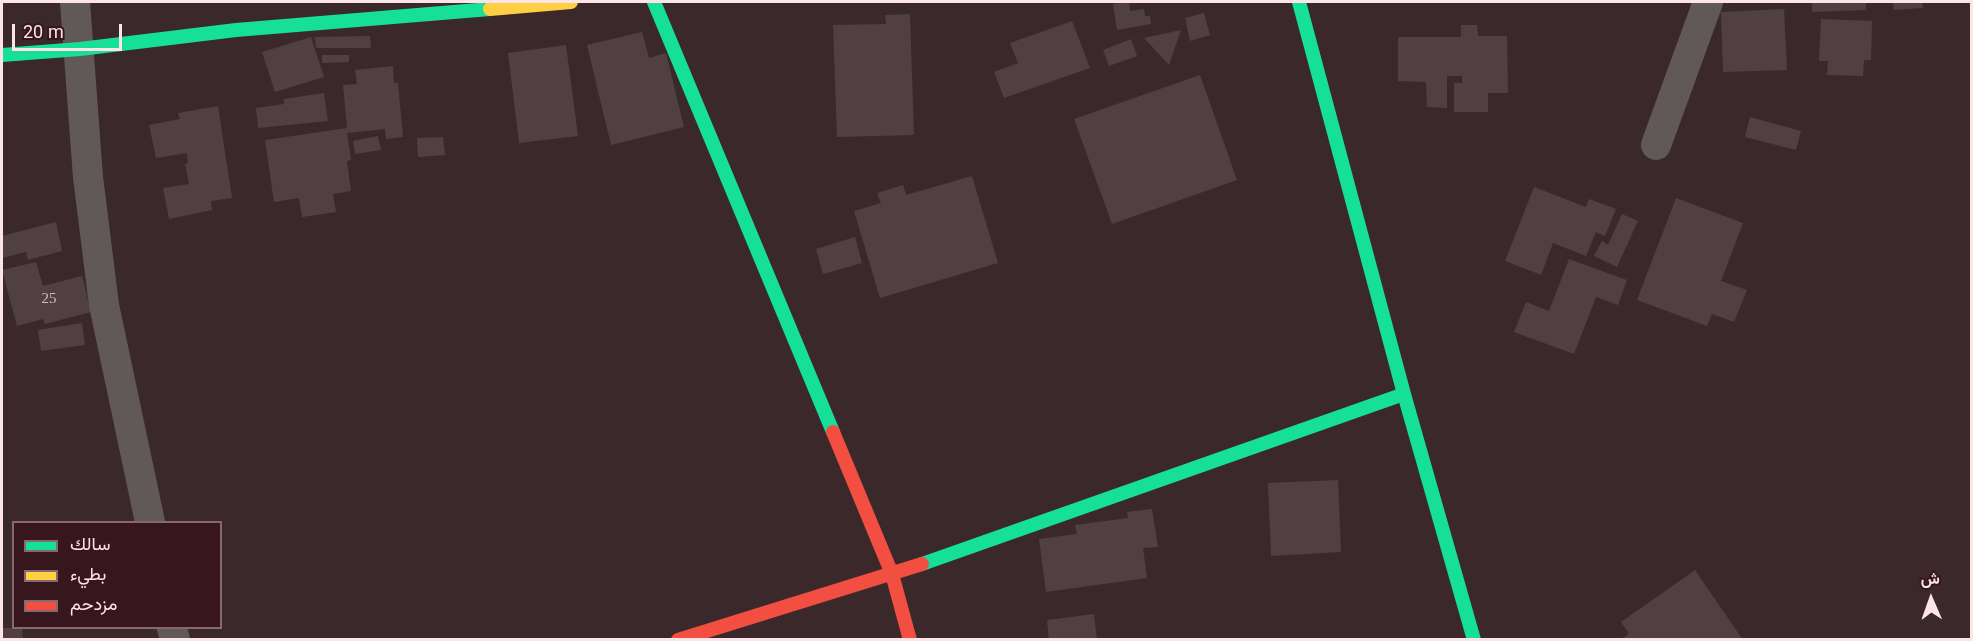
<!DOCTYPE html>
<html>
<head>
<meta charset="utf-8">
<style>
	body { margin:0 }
	#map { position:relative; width:1973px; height:641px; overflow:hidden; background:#3b282b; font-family:Georgia,Vazirmatn,serif }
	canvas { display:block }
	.frame { position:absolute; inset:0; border:3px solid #fce4e7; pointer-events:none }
	.legend { position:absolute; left:12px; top:521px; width:210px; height:108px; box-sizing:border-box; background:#38161d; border:2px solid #86686e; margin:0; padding:8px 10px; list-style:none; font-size:18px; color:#fce4e7 }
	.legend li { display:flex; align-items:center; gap:12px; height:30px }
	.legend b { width:30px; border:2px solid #86686e }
	.north { position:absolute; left:1901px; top:569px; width:60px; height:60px; -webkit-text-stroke:4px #38161d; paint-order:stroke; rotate:358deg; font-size:16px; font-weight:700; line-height:24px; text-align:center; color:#fce4e7 }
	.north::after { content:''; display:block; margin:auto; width:21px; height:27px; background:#fce4e7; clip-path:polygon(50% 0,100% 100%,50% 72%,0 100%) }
	.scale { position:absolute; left:12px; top:24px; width:110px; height:27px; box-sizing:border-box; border:3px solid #fce4e7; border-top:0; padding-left:8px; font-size:18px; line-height:21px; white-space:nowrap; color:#fce4e7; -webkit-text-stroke:4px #38161d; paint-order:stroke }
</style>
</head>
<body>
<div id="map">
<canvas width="1973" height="641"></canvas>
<div class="frame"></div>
<ul class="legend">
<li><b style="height:8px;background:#16e098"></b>سالك</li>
<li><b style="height:8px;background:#ffcf43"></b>بطيء</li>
<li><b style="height:8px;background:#f24e42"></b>مزدحم</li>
</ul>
<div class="north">ش</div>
<div class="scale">20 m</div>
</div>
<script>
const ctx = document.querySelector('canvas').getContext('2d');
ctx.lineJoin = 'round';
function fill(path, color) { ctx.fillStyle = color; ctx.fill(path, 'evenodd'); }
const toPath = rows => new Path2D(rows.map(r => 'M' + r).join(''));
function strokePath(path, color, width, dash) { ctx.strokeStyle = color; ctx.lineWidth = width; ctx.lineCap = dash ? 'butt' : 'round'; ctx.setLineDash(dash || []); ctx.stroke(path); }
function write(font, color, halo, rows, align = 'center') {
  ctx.font = font + ' Georgia,serif'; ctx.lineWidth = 4.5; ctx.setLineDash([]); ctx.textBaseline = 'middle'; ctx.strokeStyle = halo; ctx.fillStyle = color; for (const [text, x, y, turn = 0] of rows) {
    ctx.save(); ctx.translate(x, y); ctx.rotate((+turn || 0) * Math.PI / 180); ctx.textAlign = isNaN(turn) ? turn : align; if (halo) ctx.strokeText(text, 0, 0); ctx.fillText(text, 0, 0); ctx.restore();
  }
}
const building = toPath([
	[1129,2,1130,11,1144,9,1145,16,1150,16,1151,24,1117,30,1113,4],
	[1812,2,1866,2,1866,10,1812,12],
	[1893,2,1922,2,1923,8,1894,10],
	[1784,9,1787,70,1723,72,1721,12],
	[1204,13,1210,35,1190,41,1185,18],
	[910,14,914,135,837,137,833,25,886,24,885,15],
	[1821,19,1872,21,1871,60,1864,60,1863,76,1827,75,1828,61,1819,61],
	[1072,21,1090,68,1004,98,994,72,1018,63,1010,43],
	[1461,25,1477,25,1478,36,1507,36,1508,93,1488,93,1488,112,1454,112,1454,83,1462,83,1462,76,1447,76,1447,108,1427,107,1426,82,1398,81,1398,37,1461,37],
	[1181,30,1169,65,1144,38],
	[642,32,649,58,666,53,684,127,611,145,587,45],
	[370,36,371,48,316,48,315,37],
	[311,37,324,77,275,92,262,52],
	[1131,39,1137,56,1109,66,1103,50],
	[566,45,578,136,519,143,508,53],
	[322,55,349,55,349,62,322,63],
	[393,66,394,83,398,83,403,137,386,139,385,129,347,133,351,160,347,161,351,191,333,194,336,212,302,217,299,198,274,202,265,140,347,128,343,85,357,84,355,70],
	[1200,75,1237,180,1112,224,1074,119],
	[324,93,328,121,258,128,256,108,284,104,284,99],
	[218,106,232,198,211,201,212,210,169,219,163,188,189,184,185,164,188,163,187,153,156,158,149,125,180,119,178,113],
	[1750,117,1801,131,1796,150,1745,137],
	[378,136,381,150,355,154,353,141],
	[443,137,445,155,418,157,417,138],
	[972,176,998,263,880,298,854,211,881,203,877,193,903,185,906,195],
	[1534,187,1586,207,1589,199,1616,209,1605,236,1596,232,1586,256,1553,243,1541,275,1505,261],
	[1676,198,1743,223,1721,281,1747,290,1734,322,1712,314,1707,326,1637,300],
	[1622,214,1638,221,1617,267,1594,256,1602,241,1608,245],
	[56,222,62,251,28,260,26,252,2,258,2,236],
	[855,237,862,263,823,274,816,249],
	[1569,259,1627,280,1618,305,1596,297,1574,354,1514,332,1526,302,1549,311],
	[36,262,43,286,82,276,91,312,45,324,43,319,17,326,2,270],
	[82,323,85,345,41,351,38,330],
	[1338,480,1341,552,1271,556,1268,483],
	[1152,509,1158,547,1143,548,1147,578,1046,592,1039,539,1077,534,1075,525,1128,518,1127,512],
	[1695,570,1743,640,1620,640,1629,634,1621,622],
	[1094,614,1097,640,1049,640,1047,620],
	[2,628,22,628,23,640,2,640]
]);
const street = toPath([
	[75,2,88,177,104,305,150,522],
	[1656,145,1708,2],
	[172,628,175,640]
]);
const fast = toPath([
	[654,2,833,432],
	[1299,2,1404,394,1474,640],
	[2,55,80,49,236,30,490,9],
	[922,564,1404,394]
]);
const slow = toPath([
	[490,9,571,2]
]);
const jam = toPath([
	[833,432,892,574,910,640],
	[678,640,922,564]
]);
const numberNames = [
	["25",49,299]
];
fill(building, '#514043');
strokePath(street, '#615958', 30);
strokePath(fast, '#16e098', 14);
strokePath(slow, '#ffcf43', 14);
strokePath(jam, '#f24e42', 14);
write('15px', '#d1bbbe', null, numberNames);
</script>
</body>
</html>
